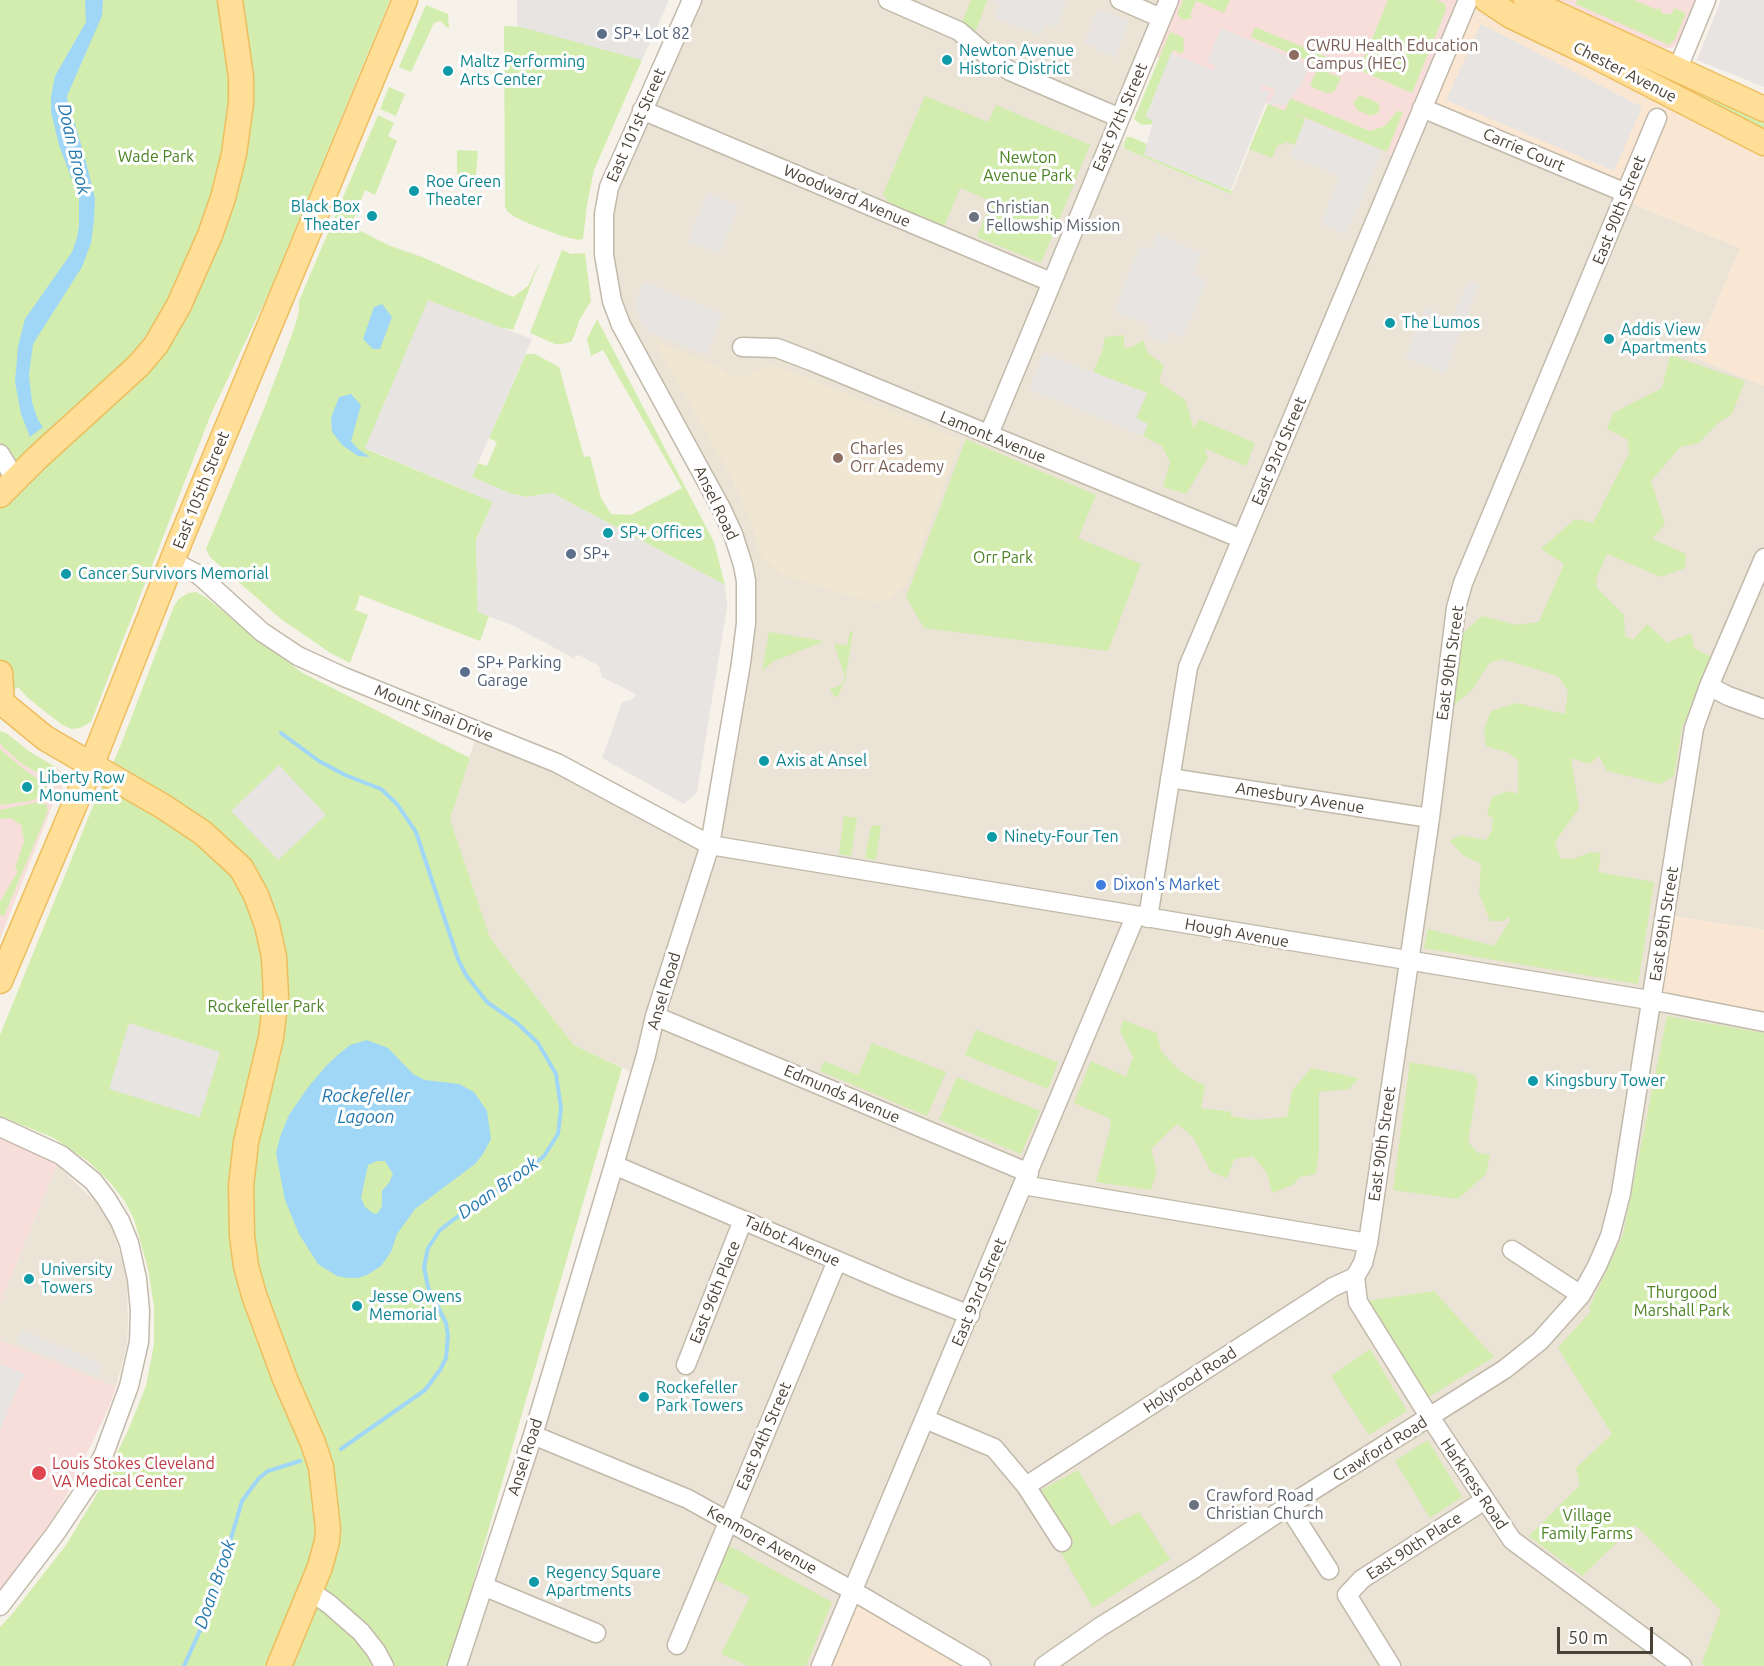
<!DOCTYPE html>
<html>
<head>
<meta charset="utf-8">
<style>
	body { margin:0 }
	#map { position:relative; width:1764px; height:1666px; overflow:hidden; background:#f6f1e9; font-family:Ubuntu,sans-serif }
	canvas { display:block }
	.scale { position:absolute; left:1557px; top:1627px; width:96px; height:27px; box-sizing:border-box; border:3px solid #4a4236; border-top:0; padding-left:8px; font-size:18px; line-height:21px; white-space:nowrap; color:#4a4236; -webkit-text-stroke:4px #fff; paint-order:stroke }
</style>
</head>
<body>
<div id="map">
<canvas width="1764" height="1666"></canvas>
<div class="scale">50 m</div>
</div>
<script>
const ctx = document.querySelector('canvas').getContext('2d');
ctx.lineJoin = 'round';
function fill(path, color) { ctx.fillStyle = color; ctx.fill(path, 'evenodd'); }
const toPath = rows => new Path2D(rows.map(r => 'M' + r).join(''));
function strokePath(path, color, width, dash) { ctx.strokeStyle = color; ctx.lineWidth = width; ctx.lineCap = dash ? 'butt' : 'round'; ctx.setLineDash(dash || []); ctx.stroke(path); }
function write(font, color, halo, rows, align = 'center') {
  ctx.font = font + ' Ubuntu,sans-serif'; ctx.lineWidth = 6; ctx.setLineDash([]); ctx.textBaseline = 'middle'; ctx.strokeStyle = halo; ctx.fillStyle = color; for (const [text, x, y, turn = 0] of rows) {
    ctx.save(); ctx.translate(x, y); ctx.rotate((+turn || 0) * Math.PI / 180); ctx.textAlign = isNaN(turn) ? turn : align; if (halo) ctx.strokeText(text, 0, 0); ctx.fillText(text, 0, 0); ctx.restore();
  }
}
const residential = toPath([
	[692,0,1160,0,1155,56,1124,132,1122,148,1231,194,1268,104,1422,108,1623,200,1740,248,1694,357,1764,386,1764,930,1666,915,1764,1022,1764,1666,457,1666,640,1076,574,1045,490,938,450,819,478,730,709,845,741,663,743,565,621,325,604,214],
	[57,1165,96,1202,111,1225,123,1262,127,1285,128,1326,127,1345,116,1387,0,1340,0,1303]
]);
const commercial = toPath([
	[1468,0,1526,0,1764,109,1764,386,1694,357,1740,248,1623,200,1422,108],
	[1666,915,1764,930,1764,1022,1653,1001],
	[853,1591,981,1666,821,1666]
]);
const education = toPath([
	[653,340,718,367,731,376,743,377,767,366,776,365,961,440,907,585,887,601,871,602,780,575,761,557,753,528,731,477]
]);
const medical = toPath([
	[1169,0,1468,0,1401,159,1155,56],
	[1555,0,1696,0,1679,41,1672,48,1662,48],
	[0,731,6,733,30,752,61,771,62,793,52,806,0,939],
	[0,1137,26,1148,57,1165,0,1303],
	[0,1340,116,1387,109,1407,66,1497,44,1532,0,1589]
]);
const green = toPath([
	[0,0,390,0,270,290,211,414,91,722,80,728,71,729,61,724,28,698,18,687,0,703],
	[971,0,987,0,976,30,973,32,961,24],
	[1183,0,1230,0,1224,13,1196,1,1190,15,1192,16,1190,19,1183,20,1177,14],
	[1388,0,1437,0,1445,4,1446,10,1412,93,1359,70],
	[1577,0,1634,0,1657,10,1658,8,1661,10,1661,12,1664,14,1672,14,1674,8,1686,13,1675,39,1669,45,1576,4],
	[426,5,448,14,449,29,440,21,434,23,411,72,399,67],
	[504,26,526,27,642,60,594,170,587,205,583,239,578,240,562,236,530,224,515,217,507,211,505,206],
	[1255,27,1346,65,1342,75,1251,37],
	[1170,32,1183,37,1184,49,1182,54,1173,50,1146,116,1153,119,1152,124,1142,125,1134,119],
	[1593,40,1764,120,1764,132,1702,100],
	[1318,68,1341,78,1334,92,1326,93,1310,86],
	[389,87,405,94,396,116,380,109],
	[1360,95,1378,103,1380,108,1378,113,1370,116,1357,110,1353,102],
	[925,96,988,122,996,105,1090,145,1041,263,977,237,991,201,960,188,944,227,889,203,883,194],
	[1290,98,1370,131,1385,126,1397,111,1403,112,1387,152,1294,113,1305,119,1295,145,1287,142,1277,146,1272,158,1249,149,1268,104,1285,111],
	[378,115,394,123,388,136,397,141,375,195,365,190,351,226,388,245,422,257,513,297,528,286,541,259,513,330,504,328,366,449,493,502,476,540,478,612,489,616,480,641,360,595,355,610,368,615,350,663,332,654,281,619,210,557,206,549,265,406,294,329,299,311,299,301],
	[1126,137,1131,137,1147,144,1145,155,1232,191,1231,194,1125,149,1123,146],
	[457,150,478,151,475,186,457,180],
	[562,250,571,254,585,253,591,301,579,321,575,334,571,342,562,344,555,344,530,333],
	[597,319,714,542,725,585,552,493,526,497,509,493,472,477,478,463,487,466,497,442,489,438,526,354,535,354,559,367,584,457,590,456,601,498,611,514,631,515,682,488,603,350,591,356,587,339],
	[1124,335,1124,348,1132,347,1143,340,1148,353,1164,365,1159,382,1185,400,1194,429,1199,419,1255,443,1246,466,1204,448,1208,458,1186,494,1163,487,1170,462,1162,446,1143,436,1148,424,1136,419,1147,393,1093,372,1102,352,1105,337],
	[1670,355,1745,381,1732,414,1718,423,1699,443,1680,447,1651,481,1665,524,1652,539,1686,554,1685,568,1661,577,1607,554,1596,579,1597,588,1624,615,1625,636,1633,640,1647,624,1667,643,1691,633,1694,648,1711,657,1682,728,1674,776,1660,784,1607,771,1599,756,1590,764,1571,758,1579,808,1555,842,1560,858,1573,859,1591,852,1601,853,1598,872,1654,882,1638,984,1424,948,1428,929,1494,946,1509,922,1510,917,1502,921,1490,921,1479,893,1481,864,1464,856,1450,841,1460,835,1486,840,1492,830,1493,818,1487,815,1492,797,1509,791,1518,794,1518,760,1507,752,1486,746,1484,729,1491,711,1517,703,1565,714,1568,691,1558,676,1502,659,1489,663,1472,690,1452,707,1463,633,1482,616,1517,625,1539,622,1564,564,1541,549,1575,519,1593,523,1629,453,1627,439,1607,429,1613,413,1662,388],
	[966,439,1096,495,1078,538,1141,564,1108,651,924,628,906,597],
	[196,592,205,597,301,672,470,758,450,819,490,938,574,1045,622,1068,449,1666,0,1666,0,1627,13,1613,66,1545,101,1487,130,1426,146,1386,154,1344,154,1306,148,1269,134,1219,124,1200,108,1180,89,1162,54,1138,0,1116,0,1035,91,811,120,747,174,606,179,599,188,593],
	[850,631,853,632,845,680,838,696,834,697,830,689,841,685,845,677,834,644,847,645],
	[769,632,823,641,823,642,774,661,762,671],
	[0,731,6,733,30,752,57,768,52,782,21,763,4,748,0,743],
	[0,749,26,771,47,785,46,788,49,790,47,794,31,801,0,805],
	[38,802,46,804,48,811,4,916,2,916,0,914,0,902,18,871,15,869,24,841,21,825,11,818,0,819,0,810],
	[844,816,857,818,851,856,839,854],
	[873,825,881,826,876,860,865,858,871,826],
	[1667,1016,1764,1033,1764,1666,1706,1666,1702,1663,1721,1611,1635,1525,1582,1576,1529,1536,1580,1485,1576,1468,1612,1434,1558,1348,1591,1311,1589,1308,1623,1235],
	[1123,1020,1157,1033,1161,1051,1180,1071,1199,1083,1205,1084,1201,1108,1231,1112,1231,1116,1254,1120,1287,1117,1292,1091,1311,1068,1359,1078,1349,1089,1319,1092,1319,1152,1316,1174,1300,1177,1293,1185,1272,1193,1267,1173,1253,1156,1234,1159,1227,1178,1211,1172,1193,1137,1177,1124,1151,1149,1157,1171,1151,1190,1096,1182,1110,1129,1111,1119,1074,1103,1091,1061,1127,1077,1127,1073,1133,1057,1120,1031],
	[976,1030,1058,1062,1048,1089,965,1055],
	[872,1043,946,1072,927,1116,820,1071,824,1061,858,1075],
	[1410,1062,1474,1074,1478,1082,1468,1142,1478,1153,1490,1155,1486,1174,1458,1199,1393,1190],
	[957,1077,1040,1111,1021,1154,939,1120],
	[1434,1291,1494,1357,1427,1398,1367,1301],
	[1370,1349,1407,1411,1369,1435,1331,1376],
	[1428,1440,1462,1497,1430,1518,1395,1461],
	[1078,1470,1111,1526,1139,1512,1170,1559,1093,1608,1061,1553,1074,1542,1041,1490],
	[728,1545,832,1602,806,1666,748,1666,721,1654,750,1597,712,1578]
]);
const parking = toPath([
	[517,0,669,0,642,60,517,26],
	[992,0,1067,0,1056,28,1046,24,1040,36,995,18,1000,5],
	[1721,0,1764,0,1764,87,1697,60],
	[1098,9,1129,21,1115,57,1096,50,1095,47,1084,42],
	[1481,24,1642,107,1614,171,1446,100],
	[1221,28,1309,65,1302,83,1286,105,1268,104,1276,90,1262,84,1261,89,1270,92,1231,190,1144,155,1153,121,1146,117,1171,53,1212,70,1214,70,1216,66,1207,62],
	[1305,119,1383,151,1346,234,1321,224,1339,176,1291,156],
	[707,192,739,206,719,254,688,242],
	[1158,234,1201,253,1194,272,1195,275,1207,280,1183,337,1171,332,1166,344,1146,336,1150,325,1114,312,1139,247,1150,249],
	[1468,281,1479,286,1444,373,1405,358,1425,308,1452,319],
	[644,282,723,314,707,355,648,332,639,319,636,307,639,292],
	[428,300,532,339,472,477,509,493,526,497,552,493,725,585,727,607,697,792,684,804,602,758,622,703,634,698,636,694,602,677,599,666,579,655,575,656,575,659,514,626,478,612,476,540,493,502,365,448],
	[1043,353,1147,393,1136,418,1148,424,1143,436,1029,389],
	[279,765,326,815,278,860,231,811],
	[129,1023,220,1052,200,1117,109,1089],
	[22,1330,103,1364,98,1377,16,1343],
	[0,1364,26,1374,23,1380,21,1380,0,1431]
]);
const water = toPath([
	[85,0,103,0,102,16,67,96,69,114,75,124,85,158,95,198,94,221,91,243,82,267,33,344,29,375,32,402,38,420,43,427,30,437,21,414,15,382,18,346,25,319,72,252,77,238,79,225,79,193,71,177,59,145,51,112,51,97,55,76,86,22],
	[382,304,392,317,380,349,373,349,363,339,374,307],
	[351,394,361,405,351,441,358,449,370,457,358,456,342,445,332,432,331,418,339,397],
	[367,1040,388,1048,413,1074,425,1080,459,1084,474,1092,487,1111,491,1139,483,1154,475,1164,415,1209,397,1234,391,1252,381,1266,367,1275,358,1278,347,1278,337,1276,318,1264,299,1234,285,1200,276,1153,280,1137,289,1115,309,1086,327,1065,339,1054,350,1045],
	[377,1161,385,1161,393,1174,389,1183,382,1191,382,1206,378,1213,374,1214,365,1207,361,1198,368,1165]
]);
const stream = toPath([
	[281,733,319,761,345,775,381,789,397,804,416,832,458,959,466,975,487,1002,517,1023,538,1043,556,1074,561,1108,558,1134,544,1156,525,1172,453,1220,440,1230,428,1248,424,1267,428,1287,446,1323,448,1335,446,1358,440,1370,425,1390,341,1449],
	[184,1666,211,1606,242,1501,259,1478,268,1471,300,1461]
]);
const minor = toPath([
	[888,0,959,31,989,57,1010,71,1120,118],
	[1120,0,1161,18],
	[1678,68,1706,0],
	[1422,108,1626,193],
	[642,110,1051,282],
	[1657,118,1463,583,1456,608,1430,818,1368,1243,1363,1263,1355,1277,1358,1302,1422,1405,1512,1540,1682,1666],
	[742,347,777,348,811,361,1242,539],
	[989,434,1169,0],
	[0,454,15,479],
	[172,561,199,575,262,632,298,656,344,677,557,763,710,845,1667,1003,1764,1022],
	[1709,686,1728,696,1764,709],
	[1170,778,1430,818],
	[1148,918,1188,667,1468,0],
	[655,1016,1029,1173],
	[0,1127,61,1155,93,1181,106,1198,120,1221,129,1243,137,1279,140,1311,139,1342,129,1386,104,1454,90,1482,55,1534,0,1606],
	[614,1165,899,1287,970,1315],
	[1023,1185,1368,1243],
	[1512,1250,1581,1295],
	[686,1365,743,1220],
	[925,1419,994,1448,1026,1486,1062,1542],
	[533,1435,688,1499,853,1591,981,1666],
	[1026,1486,1333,1287,1355,1277],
	[1288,1506,1329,1570],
	[483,1586,596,1633],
	[310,1591,329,1604,361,1632,376,1651,384,1666],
	[677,1645,837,1261],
	[457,1666,533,1435,614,1165,646,1055,655,1016,710,845,741,663,746,623,746,581,743,565,733,534,721,508,621,325,612,301,604,255,604,214,609,187,692,0],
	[821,1666,1135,917],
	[1044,1666,1100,1627,1195,1568,1288,1506,1505,1369,1540,1341,1581,1295,1597,1266,1610,1236,1621,1193,1694,728,1709,686,1764,558],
	[1391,1666,1347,1595,1362,1579,1485,1500]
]);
const major = toPath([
	[1487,0,1511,16,1593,55,1764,143],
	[1526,0,1764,109],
	[0,495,37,458,138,366,156,345,179,305,210,235,223,198,234,154,241,103,241,77,230,0],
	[0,673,2,703],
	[0,701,45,738,164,807,203,833,241,868,256,895,267,925,274,957,276,996,271,1038,246,1142,241,1186,242,1236,246,1266,254,1295,285,1379,313,1443,321,1467,328,1529,327,1541,320,1567,279,1666],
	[0,981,91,766,180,541,405,0]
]);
const markers = [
	[602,34,6,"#5c6f8a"],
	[1294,55,6,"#8d6e63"],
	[947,60,6,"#0f9aa8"],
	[448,71,6,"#0f9aa8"],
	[414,191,6,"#0f9aa8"],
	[372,216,6,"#0f9aa8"],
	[974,217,6,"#6b7280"],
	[1390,323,6,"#0f9aa8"],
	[1609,339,6,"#0f9aa8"],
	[838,458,6,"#8d6e63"],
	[608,533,6,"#0f9aa8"],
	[571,554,6,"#5c6f8a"],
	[66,574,6,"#0f9aa8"],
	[465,672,6,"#5c6f8a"],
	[764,761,6,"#0f9aa8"],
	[27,787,6,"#0f9aa8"],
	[992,837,6,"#0f9aa8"],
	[1101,885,6,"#3f7fe0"],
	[1533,1081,6,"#0f9aa8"],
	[29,1279,6,"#0f9aa8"],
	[357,1306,6,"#0f9aa8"],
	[644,1397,6,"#0f9aa8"],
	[39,1473,8,"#e0444e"],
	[1194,1505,6,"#6b7280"],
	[534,1582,6,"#0f9aa8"]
];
const serviceNames = [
	["SP+ Lot 82",614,34],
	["SP+",583,554],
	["SP+ Parking",477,663],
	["Garage",477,681]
];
const educationNames = [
	["CWRU Health Education",1306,46],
	["Campus (HEC)",1306,64],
	["Charles",850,449],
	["Orr Academy",850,467]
];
const cultureNames = [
	["Newton Avenue",959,51],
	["Historic District",959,69],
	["Maltz Performing",460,62],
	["Arts Center",460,80],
	["Roe Green",426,182],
	["Theater",426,200],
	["Black Box",360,207,"right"],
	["Theater",360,225,"right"],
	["The Lumos",1402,323],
	["Addis View",1621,330],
	["Apartments",1621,348],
	["SP+ Offices",620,533],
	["Cancer Survivors Memorial",78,574],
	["Axis at Ansel",776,761],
	["Liberty Row",39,778],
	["Monument",39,796],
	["Ninety-Four Ten",1004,837],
	["Kingsbury Tower",1545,1081],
	["University",41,1270],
	["Towers",41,1288],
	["Jesse Owens",369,1297],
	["Memorial",369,1315],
	["Rockefeller",656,1388],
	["Park Towers",656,1406],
	["Regency Square",546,1573],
	["Apartments",546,1591]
];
const streetNames = [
	["Chester Avenue",1625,72,27],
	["East 97th Street",1120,117,-67],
	["East 101st Street",636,125,-66],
	["Carrie Court",1524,150,23],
	["Woodward Avenue",847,196,23],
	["East 90th Street",1619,210,-68],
	["Lamont Avenue",993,437,22],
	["East 93rd Street",1279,451,-67],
	["East 105th Street",201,490,-68],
	["Ansel Road",716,503,64],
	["East 90th Street",1450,663,-82],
	["Mount Sinai Drive",434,713,22],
	["Amesbury Avenue",1300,798,9],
	["East 89th Street",1664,924,-81],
	["Hough Avenue",1237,933,10],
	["Ansel Road",664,991,-73],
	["Edmunds Avenue",842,1094,23],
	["East 90th Street",1382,1144,-82],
	["Talbot Avenue",792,1241,24],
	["East 96th Place",715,1292,-68],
	["East 93rd Street",979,1292,-67],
	["Holyrood Road",1190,1380,-33],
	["East 94th Street",764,1436,-67],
	["Crawford Road",1380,1449,-32],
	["Ansel Road",525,1457,-72],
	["Harkness Road",1474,1484,56],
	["Kenmore Avenue",762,1540,29],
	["East 90th Place",1414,1546,-33]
];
const parkNames = [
	["Wade Park",156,157],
	["Newton",1028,158],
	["Avenue Park",1028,176],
	["Orr Park",1003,558],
	["Rockefeller Park",266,1007],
	["Thurgood",1682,1293],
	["Marshall Park",1682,1311],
	["Village",1587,1516],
	["Family Farms",1587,1534]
];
const worshipNames = [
	["Christian",986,208],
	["Fellowship Mission",986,226],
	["Crawford Road",1206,1496],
	["Christian Church",1206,1514]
];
const shopNames = [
	["Dixon's Market",1113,885]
];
const healthNames = [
	["Louis Stokes Cleveland",52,1464],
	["VA Medical Center",52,1482]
];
const waterNames = [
	["Doan Brook",74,149,77],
	["Rockefeller",366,1096],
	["Lagoon",366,1117],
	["Doan Brook",498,1188,-35],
	["Doan Brook",215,1584,-71]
];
fill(residential, '#eae3d6');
fill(commercial, '#f9e7d3');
fill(education, '#f0e6d1');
fill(medical, '#f7dedb');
fill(green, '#d3edae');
fill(parking, '#e7e4e1');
fill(water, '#a0d7f7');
strokePath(stream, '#a0d7f7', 4);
strokePath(minor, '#c2b9aa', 21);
strokePath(major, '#eebe5e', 27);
strokePath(minor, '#fff', 18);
strokePath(major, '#ffde98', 24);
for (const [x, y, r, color] of markers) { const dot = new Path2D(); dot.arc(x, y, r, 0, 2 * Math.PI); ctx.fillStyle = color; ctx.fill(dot); strokePath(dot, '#fff', 2); }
write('16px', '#4e5e75', '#fff', serviceNames, 'left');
write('16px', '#785e54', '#fff', educationNames, 'left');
write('16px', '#0d838f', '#fff', cultureNames, 'left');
write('16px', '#4a4236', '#fff', streetNames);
write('16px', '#4b8223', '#fff', parkNames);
write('16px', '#5b616d', '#fff', worshipNames, 'left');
write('16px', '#366cbe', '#fff', shopNames, 'left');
write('16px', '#be3a42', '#fff', healthNames, 'left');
write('italic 18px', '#2378af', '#fff', waterNames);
</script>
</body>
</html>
